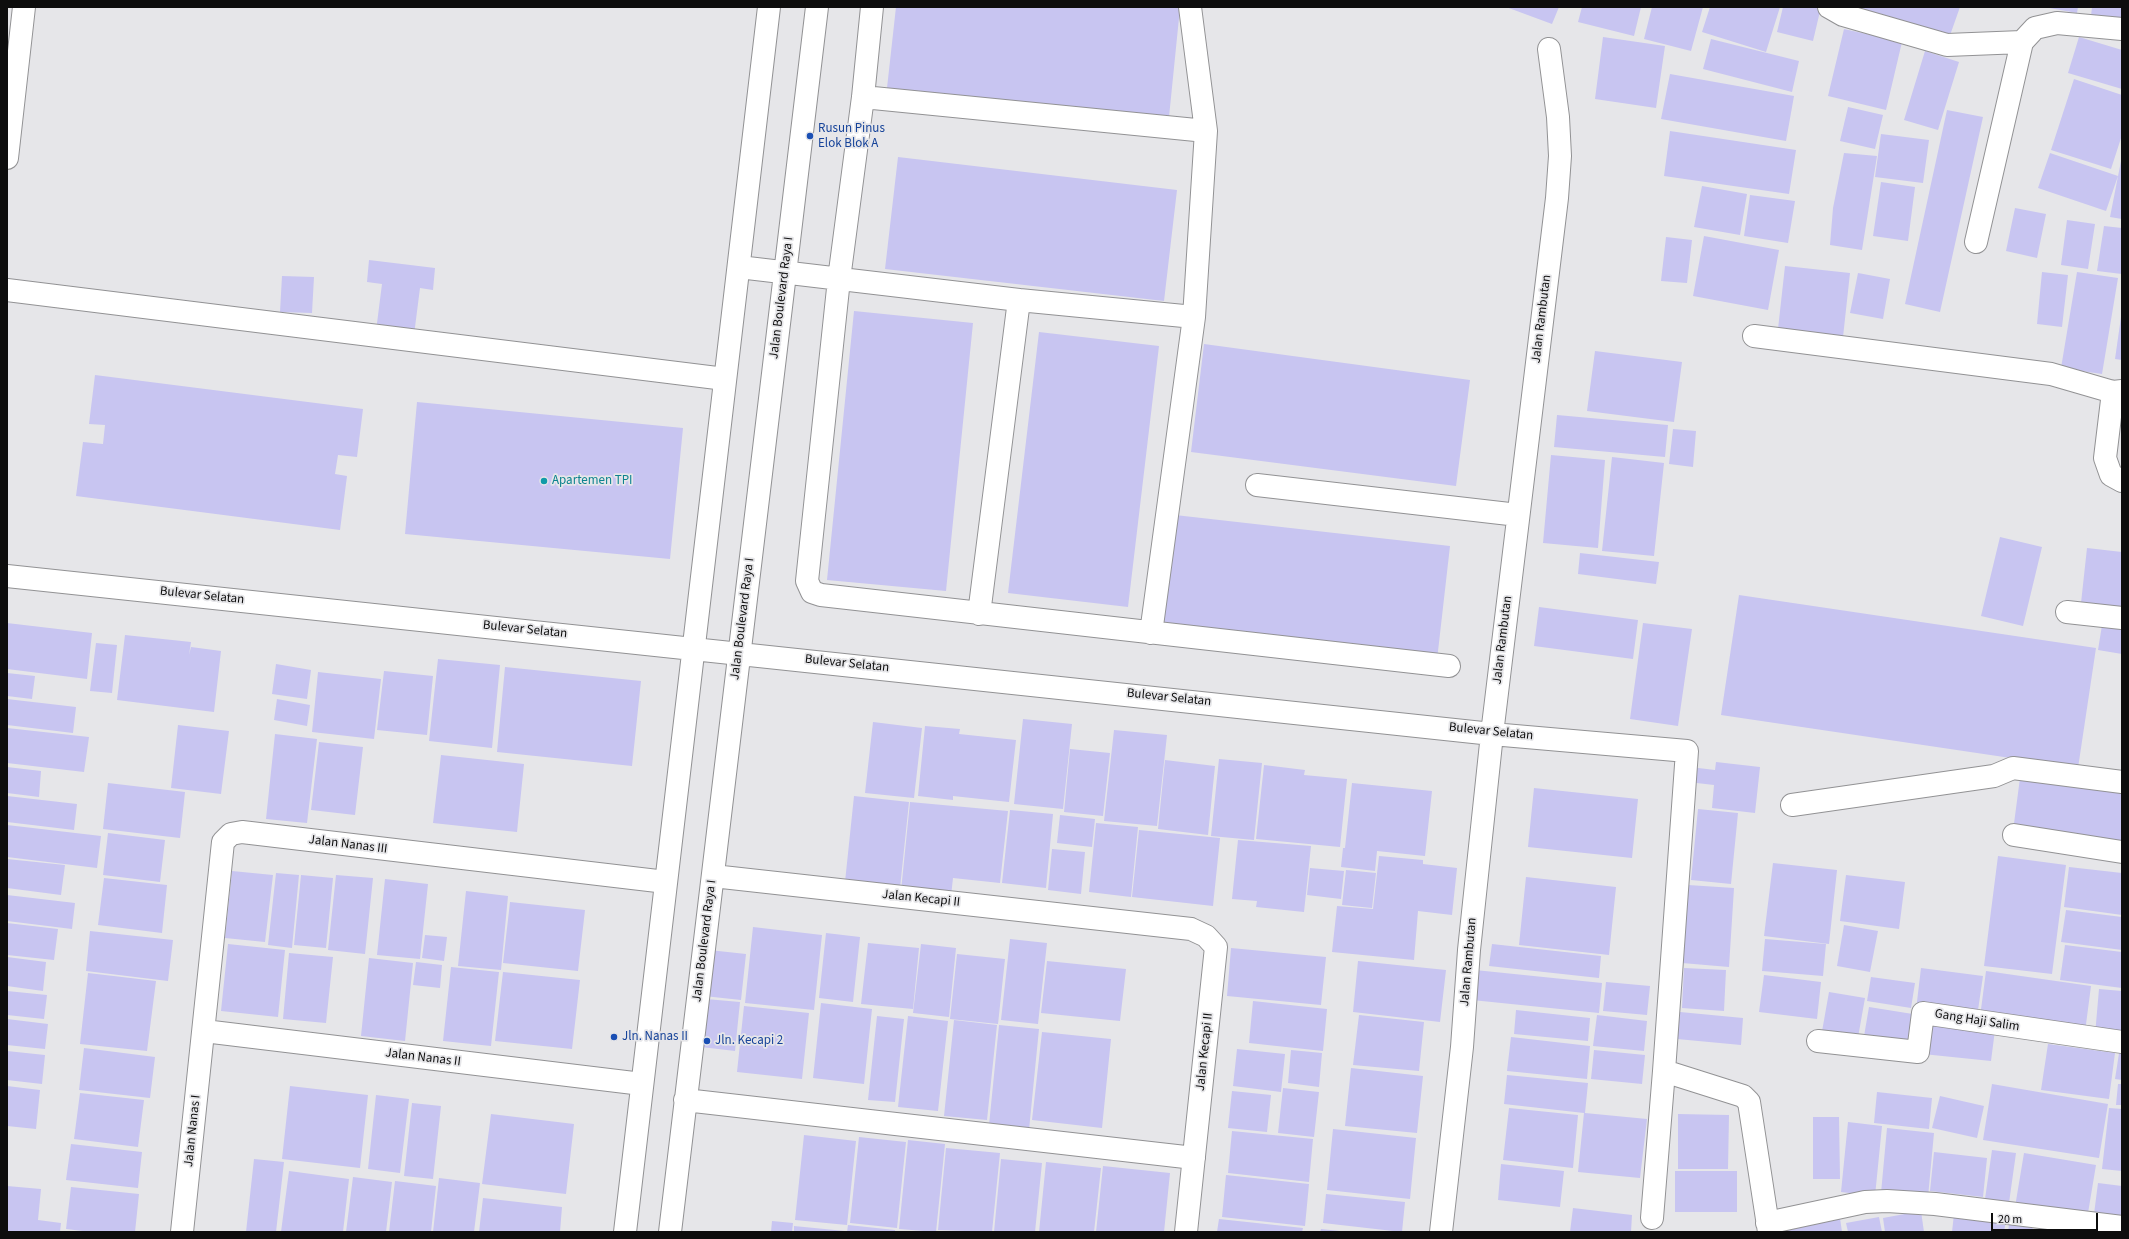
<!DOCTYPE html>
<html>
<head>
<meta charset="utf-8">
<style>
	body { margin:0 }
	#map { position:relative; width:2129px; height:1239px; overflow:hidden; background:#e6e6e9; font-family:"Source Sans 3",sans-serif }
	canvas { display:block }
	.frame { position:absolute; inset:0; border:8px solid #0d0d0d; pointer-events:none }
	.scale { position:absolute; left:1991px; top:1213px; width:107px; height:18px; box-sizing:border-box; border:2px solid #0d0d0d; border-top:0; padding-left:5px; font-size:12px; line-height:14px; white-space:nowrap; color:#0d0d0d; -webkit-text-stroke:3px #e6e6e9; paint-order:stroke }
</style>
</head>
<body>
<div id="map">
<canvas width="2129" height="1239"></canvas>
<div class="frame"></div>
<div class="scale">20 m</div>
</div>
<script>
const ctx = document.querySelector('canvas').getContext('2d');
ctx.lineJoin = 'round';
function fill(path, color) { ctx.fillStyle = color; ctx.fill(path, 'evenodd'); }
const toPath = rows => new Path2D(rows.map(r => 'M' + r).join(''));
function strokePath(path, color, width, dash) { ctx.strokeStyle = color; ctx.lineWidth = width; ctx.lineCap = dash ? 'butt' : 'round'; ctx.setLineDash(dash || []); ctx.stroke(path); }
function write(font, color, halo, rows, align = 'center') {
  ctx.font = font + ' "Source Sans 3",sans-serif'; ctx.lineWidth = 3.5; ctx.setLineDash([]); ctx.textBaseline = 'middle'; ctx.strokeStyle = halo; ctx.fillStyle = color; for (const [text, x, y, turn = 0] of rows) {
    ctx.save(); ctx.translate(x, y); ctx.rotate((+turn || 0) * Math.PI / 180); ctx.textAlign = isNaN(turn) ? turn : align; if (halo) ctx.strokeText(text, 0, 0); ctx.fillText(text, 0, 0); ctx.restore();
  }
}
const building = toPath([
	[896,7,1180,8,1169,117,887,88],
	[1506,7,1559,7,1552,24],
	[1582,7,1641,7,1634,36,1578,22],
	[1652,7,1703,7,1691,51,1644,39],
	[1710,7,1780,7,1766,52,1702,32],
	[1783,7,1821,7,1813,41,1777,32],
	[1850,7,1960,7,1948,41],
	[2044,7,2078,7,2077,13],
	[2092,7,2122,7,2122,20,2091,16],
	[1844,29,1902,42,1886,110,1828,96],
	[1603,37,1665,46,1656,108,1595,99],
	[2079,37,2122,50,2122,89,2068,73],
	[1711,39,1799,61,1792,92,1703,69],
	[1925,51,1959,62,1938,130,1904,120],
	[1670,74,1794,96,1786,141,1661,119],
	[2074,79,2122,95,2122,135,2111,169,2051,150],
	[1848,107,1883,115,1875,149,1840,141],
	[1947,110,1983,117,1940,312,1905,304],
	[1670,131,1796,150,1789,194,1664,176],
	[1881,134,1929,140,1923,183,1875,177],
	[1844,153,1877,156,1862,250,1830,245,1833,208],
	[2050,153,2118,176,2106,211,2038,188],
	[898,157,1177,190,1164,301,885,269],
	[2121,161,2122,161,2122,219,2110,217],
	[1881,182,1915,187,1908,241,1873,236],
	[1702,186,1747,194,1740,235,1694,227],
	[1750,195,1795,201,1788,243,1744,236],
	[2015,208,2046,214,2037,258,2006,251],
	[2067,220,2095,224,2088,269,2061,265],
	[2104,226,2122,228,2122,274,2097,271],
	[1704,236,1779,250,1768,310,1693,296],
	[1666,237,1692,240,1687,283,1661,281],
	[369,260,435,268,433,290,420,288,414,335,376,331,382,284,367,282],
	[1785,266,1850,273,1843,337,1778,329],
	[2042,272,2068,275,2062,327,2037,324],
	[2077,272,2118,278,2102,374,2061,368],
	[1858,273,1890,279,1883,319,1850,313],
	[282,276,314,277,312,313,280,312],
	[854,311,973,323,946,591,827,580],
	[2121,317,2122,317,2122,360,2115,359],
	[1039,332,1159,346,1128,607,1008,593],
	[1204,344,1470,380,1456,486,1191,452],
	[1595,351,1682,362,1674,422,1587,411],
	[95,375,363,409,357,457,338,455,335,474,347,476,340,530,76,496,83,442,103,444,105,425,89,424],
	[417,402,683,428,670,559,405,534],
	[1557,415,1668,425,1665,457,1554,447],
	[1673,429,1696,431,1693,467,1669,464],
	[1551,455,1605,460,1598,548,1543,543],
	[1612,457,1664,463,1654,556,1602,551],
	[1175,515,1450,546,1437,660,1162,630],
	[2000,537,2042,547,2023,626,1981,616],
	[2087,548,2122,552,2122,608,2081,603],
	[1580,553,1659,562,1656,584,1578,574],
	[1739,595,2096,648,2078,768,1721,715],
	[1539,607,1638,620,1633,659,1534,646],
	[2103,619,2122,621,2122,654,2098,650],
	[7,623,92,633,87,679,7,669],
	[1643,623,1692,629,1678,726,1630,719],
	[125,635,191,642,189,655,191,647,221,651,214,712,117,700],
	[96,643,117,645,112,693,90,691],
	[438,659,500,665,492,748,429,741],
	[276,664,311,670,307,699,272,694],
	[505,667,641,681,632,766,497,752],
	[384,671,433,676,427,735,377,730],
	[318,672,381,679,374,739,312,732],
	[7,673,35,676,32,699,7,696],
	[7,699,76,707,73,733,7,725],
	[277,699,310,705,307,726,274,720],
	[1023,719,1072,724,1063,809,1014,804],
	[873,722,922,728,914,798,865,793],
	[178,725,229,731,221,794,171,788],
	[925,726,960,729,959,734,1016,740,1009,802,953,796,953,800,918,796],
	[7,728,89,737,84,772,7,763],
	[1114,730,1167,735,1157,826,1104,821],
	[275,734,317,739,307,823,266,819],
	[319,742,363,747,355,815,311,810],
	[1070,749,1110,753,1103,816,1064,812],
	[441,755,524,764,517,832,433,823],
	[1219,759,1262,763,1254,840,1211,836],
	[1165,760,1215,766,1208,835,1158,829],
	[1716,762,1760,767,1755,813,1712,808,1714,785,1688,782,1690,767,1715,770],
	[1264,765,1305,770,1304,775,1347,779,1340,847,1256,839],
	[7,767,41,771,39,797,7,793],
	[2020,778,2122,791,2122,845,2013,831],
	[108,783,185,792,180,838,103,829],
	[1352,783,1432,791,1425,856,1377,851,1375,871,1341,867,1343,848,1345,848],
	[1534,788,1638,799,1632,858,1528,847],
	[7,796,77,804,74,830,7,822],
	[854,796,909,802,900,888,845,882],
	[910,802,1008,811,1000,883,953,878,951,896,901,891],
	[1698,809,1738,813,1731,884,1691,880],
	[1010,810,1053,814,1046,888,1002,883],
	[1060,815,1095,819,1092,847,1057,843],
	[1096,823,1138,827,1131,897,1089,892],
	[7,825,101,836,97,868,7,857],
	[1139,830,1220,838,1213,906,1132,897],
	[108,833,165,840,160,882,103,875],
	[1238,840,1311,846,1304,912,1256,907,1257,901,1232,899],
	[1052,849,1085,852,1081,894,1048,890],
	[1379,856,1423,860,1423,864,1457,868,1452,915,1418,911,1414,960,1332,952,1337,906,1373,909],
	[1998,856,2066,865,2052,974,1984,966],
	[7,859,65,865,61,895,7,888],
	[1773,863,1837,870,1829,944,1764,936],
	[2069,867,2122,873,2122,915,2064,907],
	[1310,868,1344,871,1341,899,1307,895],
	[1346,870,1376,873,1372,908,1342,905],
	[232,871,273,875,265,942,225,938],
	[276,873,299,875,292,948,268,945],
	[301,875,333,878,326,948,294,945],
	[336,875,373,878,365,954,328,950],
	[1846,875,1905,882,1899,929,1840,921],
	[1526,877,1616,887,1609,955,1519,945],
	[104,878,167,885,162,933,98,925],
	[385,879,428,884,420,959,377,955],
	[1688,885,1734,888,1729,967,1682,963],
	[466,891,508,896,501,970,458,966],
	[7,895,75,903,72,929,7,921],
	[510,902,585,910,578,971,503,963],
	[2066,910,2122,917,2122,950,2061,942],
	[7,923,58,929,54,960,7,955],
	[1844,925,1878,931,1870,972,1837,966],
	[753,927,822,935,814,1010,745,1003],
	[90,931,173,940,168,981,86,971],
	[826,933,860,937,853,1002,819,998],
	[425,935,447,937,444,961,422,958],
	[1010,939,1047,943,1038,1024,1001,1020],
	[1765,939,1826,944,1823,976,1762,971],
	[868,943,919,948,913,1009,861,1004],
	[228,944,285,950,278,1017,221,1011],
	[921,944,956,948,949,1017,913,1013],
	[1492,944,1601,956,1599,978,1489,966],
	[2065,945,2122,952,2122,988,2060,980],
	[1231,948,1326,957,1321,1005,1227,996],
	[709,950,746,954,741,1000,704,996],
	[289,953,333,957,326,1023,283,1019],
	[957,954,1005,959,998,1024,950,1019],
	[7,957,46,962,43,991,7,986],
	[369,958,413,963,405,1041,361,1036],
	[1047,961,1126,969,1120,1021,1041,1013],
	[1358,961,1446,970,1440,1022,1353,1012],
	[416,962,442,965,440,988,413,985],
	[451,967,499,972,491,1046,443,1041],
	[1684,968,1726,970,1724,1011,1682,1008],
	[1921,968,1983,976,1977,1017,1916,1010],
	[1475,970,1602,983,1599,1013,1472,1000],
	[1986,971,2091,986,2085,1032,1980,1017],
	[503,972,580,980,572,1049,495,1041],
	[88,973,156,981,147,1051,80,1044],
	[1764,975,1821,982,1817,1019,1759,1012],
	[1871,977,1915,983,1911,1008,1867,1001],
	[1606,982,1650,986,1647,1015,1603,1011],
	[2099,989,2122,991,2122,1038,2095,1035],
	[7,991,47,995,44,1019,7,1015],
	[1829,992,1865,998,1857,1043,1821,1037],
	[706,999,740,1002,735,1051,701,1047],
	[1253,1001,1327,1009,1323,1051,1249,1043],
	[821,1003,872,1009,864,1084,813,1078],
	[744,1006,809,1013,802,1079,737,1072],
	[1869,1007,1919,1015,1914,1049,1863,1042],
	[1516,1010,1590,1018,1588,1041,1514,1034],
	[1680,1012,1743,1018,1741,1045,1677,1039],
	[1359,1015,1424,1022,1419,1071,1353,1065],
	[1597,1015,1647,1021,1644,1051,1593,1046],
	[877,1016,904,1019,895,1102,868,1100],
	[908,1016,948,1021,938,1111,898,1107],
	[7,1019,48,1024,45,1049,7,1045],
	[954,1020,997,1025,987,1120,944,1116],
	[1927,1022,1995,1030,1991,1061,1923,1054],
	[999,1025,1039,1029,1029,1130,989,1125],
	[1042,1032,1111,1039,1102,1128,1032,1120],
	[1511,1037,1590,1046,1587,1079,1507,1071],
	[2048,1044,2115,1053,2109,1099,2041,1090],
	[2120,1047,2122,1047,2122,1080,2115,1079],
	[84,1048,155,1057,150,1098,79,1090],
	[1237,1049,1285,1054,1281,1092,1233,1086],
	[1291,1050,1322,1053,1319,1087,1288,1083],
	[1594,1050,1645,1055,1642,1084,1591,1079],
	[7,1051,45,1055,42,1084,7,1080],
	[1351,1068,1423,1076,1417,1133,1345,1126],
	[1507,1075,1588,1083,1585,1113,1647,1119,1640,1178,1578,1172,1584,1113,1504,1104],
	[1992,1084,2108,1104,2099,1158,1983,1140],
	[2118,1084,2122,1084,2122,1105,2116,1105],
	[7,1086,40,1090,36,1129,7,1126],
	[290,1086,368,1095,360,1168,282,1159],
	[1283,1088,1319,1092,1314,1137,1278,1133],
	[1232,1091,1271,1095,1267,1132,1228,1128],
	[1877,1092,1932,1098,1929,1129,1874,1123],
	[80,1093,144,1100,138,1147,74,1139],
	[376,1095,409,1099,400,1173,368,1169],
	[1940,1096,1984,1106,1977,1138,1932,1128],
	[412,1103,441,1106,433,1179,404,1176],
	[1509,1108,1578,1115,1573,1168,1503,1160],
	[2109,1108,2122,1109,2122,1171,2102,1169],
	[491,1114,574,1124,566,1194,482,1184],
	[1678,1114,1729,1115,1728,1169,1678,1169],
	[1813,1117,1839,1117,1840,1179,1813,1179],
	[1848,1122,1882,1126,1875,1196,1841,1192],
	[1887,1128,1934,1133,1928,1197,1881,1193],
	[1333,1129,1416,1138,1410,1199,1327,1190],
	[1232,1131,1313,1139,1309,1182,1228,1173],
	[804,1135,856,1141,847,1225,795,1220],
	[859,1137,906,1142,897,1228,850,1223],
	[908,1140,945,1144,936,1232,899,1229],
	[71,1144,142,1152,138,1188,66,1180],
	[946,1148,1000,1153,992,1232,938,1230],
	[1992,1150,2016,1153,2008,1210,1984,1206],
	[1934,1152,1987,1158,1983,1197,1930,1191],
	[2024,1153,2096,1165,2087,1219,2015,1207],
	[254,1159,284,1162,276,1232,246,1232],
	[1001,1159,1042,1163,1035,1232,994,1232],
	[1046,1162,1101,1168,1094,1232,1039,1232],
	[1501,1164,1564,1171,1560,1207,1498,1200],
	[1103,1166,1170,1173,1164,1232,1096,1232],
	[289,1171,349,1179,343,1232,281,1232],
	[1675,1171,1737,1171,1737,1212,1675,1212],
	[1226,1175,1309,1184,1305,1226,1222,1217],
	[353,1177,392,1182,386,1232,346,1232],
	[439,1178,480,1183,474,1232,433,1232],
	[395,1181,436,1186,431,1232,389,1232],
	[2098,1183,2122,1186,2122,1217,2094,1214],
	[7,1186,41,1189,38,1220,61,1223,60,1232,7,1232],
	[71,1187,139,1194,135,1232,91,1232,66,1229],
	[1326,1194,1405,1202,1402,1232,1323,1223],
	[483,1198,562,1207,560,1232,479,1232],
	[1573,1208,1632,1215,1631,1232,1570,1232],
	[1921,1211,1924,1232,1885,1232,1883,1218],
	[1954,1214,2006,1220,2004,1232,1952,1232],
	[1879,1217,1882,1232,1848,1232,1846,1223],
	[2010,1217,2034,1220,2032,1232,2008,1232],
	[1840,1218,1842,1232,1777,1232],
	[1219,1219,1303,1228,1302,1232,1217,1232],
	[772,1221,793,1223,792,1232,771,1232],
	[848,1225,895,1230,895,1232,847,1232],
	[794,1226,845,1231,845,1232,794,1232],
	[1321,1229,1340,1231,1340,1232,1320,1232]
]);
const minor = toPath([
	[872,7,863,97,839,279,807,581,812,592,821,595,1449,666],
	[1829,7,1843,15,1947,45,2022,42],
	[863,97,1206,131],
	[7,158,24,7],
	[1976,242,2022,42,2035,28,2057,23,2122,29],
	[739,267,1019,300,1194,317],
	[7,290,725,379],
	[1754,336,2051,374,2113,392,2122,391],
	[2113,392,2105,458,2111,475,2122,481],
	[1257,485,1518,515],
	[7,576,1492,734,1687,751,1664,1071,1652,1218],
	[2067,612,2122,618],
	[979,614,1019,300],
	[1151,633,1194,317,1206,131,1190,7],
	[1792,805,1994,776,2013,768,2122,782],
	[2014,835,2122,852],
	[713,876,1191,929,1206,936,1216,947,1186,1232],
	[204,1031,642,1084],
	[1818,1041,1918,1052,1923,1013,2122,1042],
	[1664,1071,1743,1096,1749,1102,1769,1232],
	[685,1100,1194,1158],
	[1767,1223,1865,1202,1887,1201,1935,1204,2122,1227],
	[182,1232,223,842,231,834,242,832,666,882],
	[625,1232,769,7],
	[670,1232,817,7],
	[1441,1232,1462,1047,1469,950,1492,734,1557,198,1560,156,1558,117,1549,49]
]);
const markers = [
	[810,136,4,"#1a4fb4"],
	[544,481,4,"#0f9aa8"],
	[614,1037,4,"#1a4fb4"],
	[707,1041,4,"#1a4fb4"]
];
const transitNames = [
	["Rusun Pinus",818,129],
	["Elok Blok A",818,144],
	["Jln. Nanas II",622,1037],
	["Jln. Kecapi 2",715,1041]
];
const streetNames = [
	["Jalan Boulevard Raya I",782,298,-83],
	["Jalan Rambutan",1542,319,-83],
	["Bulevar Selatan",202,596,6],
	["Jalan Boulevard Raya I",743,619,-83],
	["Bulevar Selatan",525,630,6],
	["Jalan Rambutan",1503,640,-83],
	["Bulevar Selatan",847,664,6],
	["Bulevar Selatan",1169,698,6],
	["Bulevar Selatan",1491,732,6],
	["Jalan Nanas III",348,845,7],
	["Jalan Kecapi II",921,899,6],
	["Jalan Boulevard Raya I",705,941,-83],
	["Jalan Rambutan",1469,962,-85],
	["Gang Haji Salim",1977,1021,9],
	["Jalan Kecapi II",1205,1052,-84],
	["Jalan Nanas II",423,1058,7],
	["Jalan Nanas I",193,1131,-84]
];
const cultureNames = [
	["Apartemen TPI",552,481]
];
fill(building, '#c8c5f1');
strokePath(minor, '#929294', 24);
strokePath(minor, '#fff', 22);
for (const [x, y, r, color] of markers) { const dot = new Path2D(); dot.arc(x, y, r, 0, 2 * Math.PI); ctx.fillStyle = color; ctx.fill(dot); strokePath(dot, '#e6e6e9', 1.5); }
write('13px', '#164399', '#e6e6e9', transitNames, 'left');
write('13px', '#0d0d0d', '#e6e6e9', streetNames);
write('13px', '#0d838f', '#e6e6e9', cultureNames, 'left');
</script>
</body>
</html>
